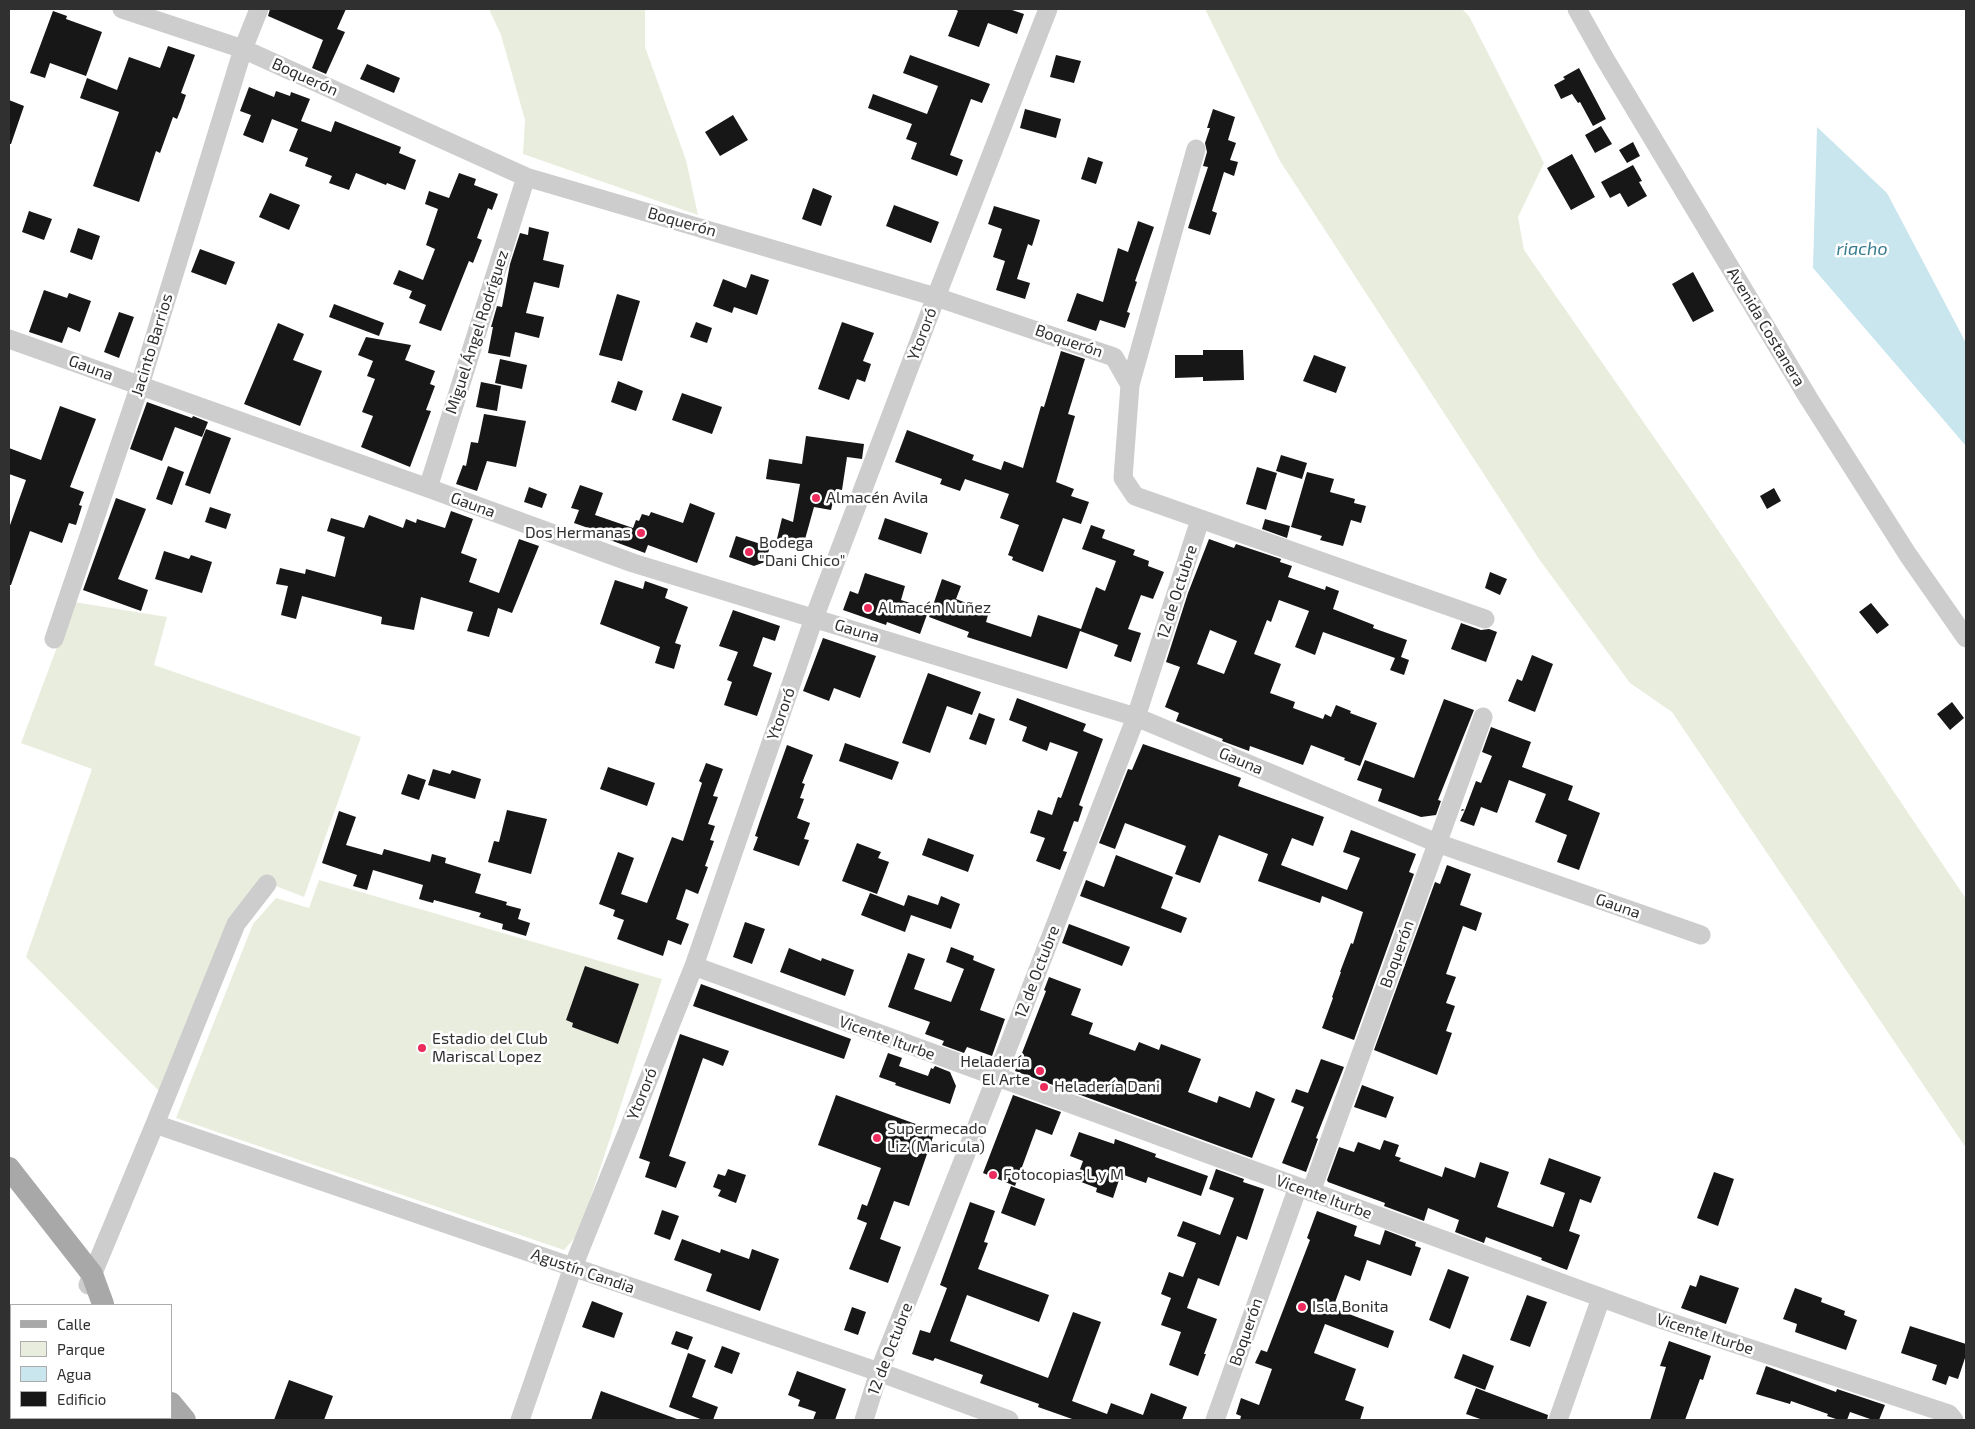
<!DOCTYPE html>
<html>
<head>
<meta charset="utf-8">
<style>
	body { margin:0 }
	#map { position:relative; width:1975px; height:1429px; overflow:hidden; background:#fff; font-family:"Exo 2",sans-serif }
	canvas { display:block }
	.frame { position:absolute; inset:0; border:10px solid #303030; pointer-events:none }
	.legend { position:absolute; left:10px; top:1304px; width:162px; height:115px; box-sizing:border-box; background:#fff; border:1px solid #acacac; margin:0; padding:6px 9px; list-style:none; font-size:15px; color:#303030 }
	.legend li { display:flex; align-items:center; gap:10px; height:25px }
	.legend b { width:25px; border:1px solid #acacac }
</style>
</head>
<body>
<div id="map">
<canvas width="1975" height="1429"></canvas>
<div class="frame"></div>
<ul class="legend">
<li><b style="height:6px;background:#a8a8a8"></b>Calle</li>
<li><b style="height:14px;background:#e9eddd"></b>Parque</li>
<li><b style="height:14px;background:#c9e6ee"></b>Agua</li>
<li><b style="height:14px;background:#171717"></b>Edificio</li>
</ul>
</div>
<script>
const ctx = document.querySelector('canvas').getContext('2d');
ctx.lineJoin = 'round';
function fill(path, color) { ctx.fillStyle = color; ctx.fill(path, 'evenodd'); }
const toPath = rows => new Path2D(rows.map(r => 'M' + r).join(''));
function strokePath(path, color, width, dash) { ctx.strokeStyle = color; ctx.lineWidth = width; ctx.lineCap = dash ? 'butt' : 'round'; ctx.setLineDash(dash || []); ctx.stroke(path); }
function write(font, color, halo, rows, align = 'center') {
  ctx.font = font + ' "Exo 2",sans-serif'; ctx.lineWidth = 5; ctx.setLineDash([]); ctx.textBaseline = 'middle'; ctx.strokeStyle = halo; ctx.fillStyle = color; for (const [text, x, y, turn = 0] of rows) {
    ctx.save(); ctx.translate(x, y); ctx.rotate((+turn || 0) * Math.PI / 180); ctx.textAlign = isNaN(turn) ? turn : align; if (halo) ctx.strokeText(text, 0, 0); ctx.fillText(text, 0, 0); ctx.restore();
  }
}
const green = toPath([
	[489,9,645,9,645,47,686,160,698,215,523,154,525,120,501,35],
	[1205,9,1462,9,1469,16,1544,163,1518,217,1524,250,1701,505,1966,899,1966,1148,1672,712,1630,683,1539,559,1280,161],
	[74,602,167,617,154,665,361,737,304,897,263,881,162,1094,26,957,92,769,21,743],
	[319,880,662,979,579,1233,564,1250,176,1118,253,924,276,898,309,908]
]);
const water = toPath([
	[1817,127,1887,193,1966,343,1966,446,1813,268]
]);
const building = toPath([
	[270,9,346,9,337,29,345,32,326,74,312,68,323,40,268,16],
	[955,9,1009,9,1024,14,1017,34,988,23,979,47,948,36,958,11],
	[53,11,67,16,66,19,102,32,86,76,50,63,45,78,30,73],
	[168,46,195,55,181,93,186,95,181,109,177,119,173,117,160,153,156,151,139,202,93,186,119,112,80,98,87,78,117,90,129,57,160,68],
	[910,55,990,84,982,103,971,99,950,155,963,160,957,176,911,159,917,143,906,139,912,124,868,108,873,94,927,114,938,86,903,73],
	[1056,55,1081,61,1074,83,1050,77],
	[367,64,400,78,394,93,360,79],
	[1579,68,1606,119,1593,126,1580,102,1578,103,1572,94,1561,99,1554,85,1565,79,1563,77],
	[249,87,274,97,276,91,290,96,291,92,310,99,301,121,331,132,335,121,401,147,399,153,416,160,405,190,387,183,386,185,356,173,349,190,329,183,332,176,305,166,308,158,289,151,298,129,272,119,263,143,243,135,251,115,240,111],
	[9,100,24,106,11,144,9,144],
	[1025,109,1061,119,1056,138,1020,128],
	[1213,109,1235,117,1228,140,1236,143,1230,160,1238,162,1234,176,1224,172,1212,211,1217,213,1210,235,1188,228,1208,167,1203,166,1207,152,1205,143,1210,128,1207,128],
	[733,115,748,140,720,156,705,132],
	[1601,126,1612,144,1595,153,1585,135],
	[1633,142,1640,156,1627,163,1619,150],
	[1572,154,1595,197,1571,210,1547,168],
	[1088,157,1103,162,1096,184,1081,179],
	[1633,165,1642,181,1639,182,1647,196,1628,207,1620,193,1610,198,1601,182],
	[459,173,476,179,474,185,498,194,492,210,488,208,477,238,482,240,473,263,469,261,441,331,419,323,426,305,409,298,412,291,393,284,399,270,423,280,435,249,426,245,438,209,425,204,429,191,449,198],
	[813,188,832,196,821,226,802,219],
	[270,193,300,205,289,230,259,217],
	[894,205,939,222,931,243,886,226],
	[994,206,1040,220,1032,246,1028,244,1017,279,1030,283,1025,299,996,290,1005,261,993,257,1002,229,988,224],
	[29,211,52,219,44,240,22,232],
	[1138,221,1154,227,1135,281,1137,282,1127,312,1130,313,1125,328,1100,320,1096,331,1067,321,1077,293,1103,302,1118,248,1128,252],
	[529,227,549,232,543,260,564,265,559,288,534,282,526,313,544,317,539,338,515,332,510,357,488,353,493,327,491,327,497,306,502,307,510,264,520,233,528,235],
	[78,228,100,236,92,260,70,252],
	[200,249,235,262,226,285,191,272],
	[1693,272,1714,311,1693,322,1672,284],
	[751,274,769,280,757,315,734,307,732,313,713,306,723,279,746,288],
	[44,290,67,298,69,293,91,301,80,332,68,327,62,343,29,332],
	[617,294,640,301,622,361,599,355],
	[334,304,384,323,379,336,329,317],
	[119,312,134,317,119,358,104,352],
	[696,322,712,328,707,343,690,337],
	[842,322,874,333,863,361,871,364,865,382,857,379,849,400,818,389],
	[278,323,304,334,293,360,322,371,300,426,244,404],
	[366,337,411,345,405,360,435,371,430,384,435,386,426,410,431,411,410,467,361,447,373,416,362,412,375,379,367,376,373,361,358,355],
	[1203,350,1243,350,1244,380,1203,381,1203,377,1175,378,1175,355,1203,355],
	[1061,351,1085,359,1068,414,1075,416,1056,482,1074,489,1071,496,1089,502,1081,524,1063,518,1043,572,1012,560,1013,557,1008,555,1019,525,1000,518,1009,494,965,479,960,491,940,484,942,479,895,462,907,430,974,455,972,460,1001,470,1004,461,1023,468,1041,406,1044,407],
	[1314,355,1346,367,1336,393,1303,381],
	[500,359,527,365,522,389,495,383],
	[618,381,643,391,636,411,611,402],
	[481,382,501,386,497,411,476,407],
	[682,393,722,407,712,434,672,420],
	[147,402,192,418,193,416,208,422,202,437,175,427,162,461,130,449],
	[60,406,96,419,70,487,84,492,79,505,82,506,76,525,69,523,62,543,30,531,11,585,9,585,9,528,26,480,9,474,9,448,41,460],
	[484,414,526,421,516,467,487,461,477,491,456,484,463,465,466,466,471,442,478,443],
	[206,429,231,438,210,494,185,485],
	[806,436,864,444,862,459,847,457,842,490,836,489,831,510,814,507,802,550,776,543,782,518,793,522,800,484,766,479,769,459,802,464],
	[1281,455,1307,463,1302,479,1276,471],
	[168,466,184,472,172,505,156,499],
	[1257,467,1277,473,1266,510,1246,504],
	[1307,472,1334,479,1330,492,1355,499,1354,503,1366,506,1361,523,1351,520,1343,546,1320,540,1322,536,1291,527],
	[580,485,603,493,595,515,633,528,636,520,639,521,642,514,649,516,651,512,683,523,690,503,715,513,697,563,648,545,645,553,610,540,611,536,574,523,579,510,571,508],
	[529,487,547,494,542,508,524,502],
	[1774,488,1781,501,1767,509,1760,496],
	[116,498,146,509,118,579,148,590,141,611,83,590],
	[210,507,231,514,226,529,205,522],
	[451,511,473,519,461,553,477,559,469,582,499,593,519,539,539,546,512,613,498,608,489,637,467,631,473,612,421,597,414,630,381,624,382,617,302,596,296,619,281,615,288,586,276,584,280,568,305,574,306,569,335,577,345,537,327,531,331,518,364,528,369,515,403,528,406,519,416,523,417,519,445,528],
	[885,518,928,533,921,554,878,539],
	[1265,519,1290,526,1287,538,1262,529],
	[1091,525,1105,530,1102,538,1135,550,1133,555,1149,561,1148,566,1164,572,1153,599,1141,595,1128,629,1141,633,1131,662,1114,656,1118,645,1080,631,1067,669,967,637,969,632,929,617,942,579,961,586,956,599,977,607,976,611,988,615,986,622,1031,637,1038,615,1081,629,1096,587,1105,591,1116,561,1082,549],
	[736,536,770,547,765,562,754,566,729,557],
	[1209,539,1234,548,1236,544,1281,559,1280,562,1292,566,1288,577,1325,590,1326,586,1339,591,1333,609,1374,625,1373,628,1407,640,1401,657,1409,660,1404,675,1390,670,1395,658,1323,632,1315,655,1295,647,1309,611,1279,600,1271,622,1267,620,1254,654,1281,664,1270,693,1295,702,1293,708,1323,719,1325,714,1331,717,1336,705,1351,711,1350,713,1377,723,1360,766,1344,760,1345,758,1311,745,1303,765,1250,746,1249,751,1222,741,1223,739,1176,721,1179,713,1165,707,1180,667,1166,662,1188,593],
	[1210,630,1237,641,1224,674,1197,664],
	[164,551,189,559,191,555,212,562,202,593,155,579],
	[1490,572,1507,579,1500,595,1485,588],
	[865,573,905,586,901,600,929,609,920,634,887,622,886,625,843,610,850,591,858,594],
	[615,580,643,589,645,581,668,589,665,598,688,607,675,643,681,645,674,669,655,663,660,647,600,624],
	[1871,603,1889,625,1877,634,1859,612],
	[733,610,780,626,775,641,763,637,753,666,772,673,757,716,724,705,732,682,727,680,738,652,719,646],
	[1461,623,1481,630,1489,629,1497,632,1486,662,1451,649],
	[823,638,876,656,860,698,834,688,829,701,803,691],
	[1532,655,1553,664,1535,712,1508,701,1517,679,1522,681],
	[928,673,981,692,972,715,947,706,930,753,902,743],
	[1017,698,1086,724,1083,731,1103,739,1079,805,1083,807,1078,822,1074,821,1063,851,1067,852,1060,870,1036,861,1045,838,1030,833,1038,810,1052,815,1058,797,1061,798,1078,752,1050,742,1047,751,1022,741,1027,727,1009,720],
	[1444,699,1474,710,1438,800,1441,801,1436,815,1421,817,1378,801,1382,789,1357,780,1365,760,1414,778],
	[1952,702,1964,718,1950,730,1937,714],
	[979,713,995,719,986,745,969,739],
	[1491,727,1531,742,1522,767,1573,786,1568,800,1600,813,1579,870,1557,862,1567,835,1535,822,1546,794,1509,780,1497,813,1481,807,1474,826,1460,821,1465,810,1461,811,1462,809,1465,810,1476,781,1481,783,1492,756,1482,752],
	[845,743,899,762,892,780,839,761],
	[1143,744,1241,778,1238,786,1324,817,1313,846,1292,838,1281,865,1347,890,1360,858,1343,852,1351,830,1416,854,1409,872,1414,874,1354,1040,1322,1028,1333,998,1332,997,1341,972,1340,972,1351,943,1353,944,1363,912,1322,896,1320,903,1258,881,1268,854,1219,835,1200,883,1175,874,1186,846,1125,823,1115,849,1099,843,1128,769,1132,770],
	[787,745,813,755,802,783,805,784,800,798,804,799,797,818,810,823,804,839,809,840,799,866,753,850,758,837,755,836,760,821],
	[706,763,723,769,713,796,718,797,708,824,715,826,710,840,714,841,705,866,708,867,698,894,686,889,676,919,689,924,681,945,668,940,663,956,617,939,624,920,613,916,615,910,599,904,618,852,634,858,621,894,647,903,672,837,683,841,702,783,699,781],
	[608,767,655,783,647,806,600,789],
	[433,769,450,774,452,770,481,779,475,799,428,785],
	[408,774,426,780,419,800,401,794],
	[507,810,547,819,531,874,488,862,494,841,499,842],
	[339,811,356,817,346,845,382,855,384,849,430,862,432,854,446,858,445,863,481,874,475,893,507,902,506,905,521,909,518,919,530,923,526,936,502,929,503,924,479,917,481,913,434,900,433,903,419,899,423,885,373,870,367,890,353,886,357,875,322,863],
	[928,838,974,855,968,872,922,855],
	[857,843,881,852,878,858,889,862,877,894,842,881],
	[1116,855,1173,877,1161,908,1187,918,1181,933,1080,896,1086,880,1104,887],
	[1447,865,1471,874,1460,905,1482,913,1476,931,1463,926,1446,974,1456,977,1446,1003,1455,1006,1446,1031,1452,1033,1437,1075,1374,1050,1435,882,1440,884],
	[870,893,904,906,908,895,938,905,941,896,960,904,951,929,911,915,905,932,861,915],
	[745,922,765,929,752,964,733,957],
	[1069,924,1130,947,1122,966,1062,943],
	[951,947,974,956,973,960,995,969,980,1010,1005,1019,992,1056,967,1047,964,1053,942,1045,944,1041,925,1034,930,1022,888,1007,908,953,925,959,914,989,951,1002,964,969,946,962],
	[789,948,821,961,822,958,854,970,845,996,780,972],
	[585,966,639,984,618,1044,572,1027,573,1023,566,1020],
	[1049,977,1081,989,1071,1015,1093,1023,1089,1034,1135,1051,1139,1042,1159,1050,1161,1044,1201,1059,1188,1092,1217,1103,1219,1096,1250,1108,1256,1091,1275,1099,1252,1158,1015,1071,1046,991,1044,990],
	[701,984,851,1039,844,1059,693,1006],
	[680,1034,729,1051,723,1066,703,1058,669,1156,686,1162,676,1188,645,1177,650,1162,639,1158],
	[888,1053,902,1058,899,1066,928,1076,931,1068,933,1069,935,1066,950,1072,956,1086,950,1104,895,1085,896,1083,879,1077],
	[1321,1059,1344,1067,1316,1138,1318,1139,1306,1172,1282,1163,1304,1107,1291,1102,1296,1089,1308,1093],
	[1362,1085,1394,1097,1386,1118,1354,1107],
	[836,1095,935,1131,909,1206,894,1201,880,1239,901,1247,888,1283,849,1269,867,1223,857,1219,862,1204,867,1206,881,1168,818,1145],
	[1013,1095,1061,1112,1052,1135,1036,1129,1015,1186,983,1173],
	[1079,1132,1114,1144,1115,1139,1156,1154,1155,1157,1208,1176,1201,1196,1148,1177,1146,1183,1121,1174,1113,1198,1096,1192,1097,1188,1076,1180,1083,1161,1070,1156],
	[1384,1140,1399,1145,1395,1156,1401,1158,1399,1161,1442,1177,1445,1167,1475,1178,1480,1162,1509,1172,1497,1207,1553,1227,1565,1193,1540,1184,1549,1158,1601,1177,1591,1203,1580,1199,1569,1231,1580,1235,1567,1270,1541,1260,1542,1258,1486,1237,1484,1243,1455,1232,1459,1220,1428,1208,1424,1221,1384,1206,1385,1203,1328,1182,1327,1180,1339,1147,1354,1152,1358,1142,1380,1150],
	[728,1169,746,1175,736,1203,718,1196,721,1190,713,1187,718,1174,725,1176],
	[1216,1169,1244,1179,1243,1182,1264,1189,1247,1240,1237,1236,1219,1286,1198,1278,1187,1308,1217,1319,1204,1354,1206,1354,1198,1376,1169,1365,1181,1332,1161,1325,1171,1298,1161,1294,1169,1272,1183,1277,1196,1243,1177,1236,1183,1221,1220,1235,1234,1198,1209,1189],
	[1714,1172,1734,1179,1718,1226,1697,1218],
	[1011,1186,1045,1199,1035,1226,1001,1213],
	[970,1202,995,1211,984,1242,988,1243,978,1269,1049,1295,1039,1322,967,1295,950,1341,1048,1378,1073,1312,1101,1322,1072,1401,1107,1414,1111,1403,1143,1415,1151,1393,1187,1407,1182,1420,1075,1420,1038,1407,1039,1404,980,1383,983,1375,935,1358,933,1361,912,1354,920,1330,930,1333,947,1288,940,1285],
	[662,1210,679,1216,670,1240,654,1234],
	[1317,1211,1357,1226,1354,1236,1380,1245,1385,1230,1416,1242,1415,1246,1421,1248,1411,1276,1367,1260,1360,1281,1345,1275,1333,1308,1394,1331,1388,1348,1325,1324,1314,1353,1356,1369,1345,1400,1364,1407,1360,1420,1240,1420,1241,1416,1236,1414,1241,1398,1259,1405,1272,1369,1255,1363,1261,1350,1267,1352,1310,1240,1307,1238],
	[682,1239,720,1253,721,1249,749,1259,752,1249,779,1259,760,1311,706,1291,712,1274,674,1260],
	[1448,1269,1469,1277,1450,1329,1429,1320],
	[1700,1275,1739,1288,1726,1324,1681,1308,1690,1285,1696,1287],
	[1795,1288,1822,1298,1821,1302,1845,1311,1844,1315,1857,1320,1846,1350,1795,1332,1797,1324,1783,1319],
	[1527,1295,1547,1302,1530,1347,1510,1340],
	[592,1301,623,1313,614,1338,582,1327],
	[852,1307,866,1312,858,1335,844,1330],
	[1910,1326,1966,1344,1966,1355,1958,1379,1949,1376,1946,1385,1932,1380,1937,1365,1901,1353],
	[676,1331,693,1337,688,1350,671,1344],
	[1669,1341,1711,1356,1703,1380,1700,1379,1685,1420,1650,1420,1666,1367,1660,1366],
	[722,1346,740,1353,732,1374,714,1367],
	[688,1353,706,1360,692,1397,718,1407,713,1420,703,1420,669,1407],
	[1463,1354,1494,1366,1485,1390,1454,1378],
	[1766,1366,1836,1392,1837,1389,1885,1405,1879,1420,1873,1420,1850,1412,1847,1420,1839,1420,1827,1416,1828,1414,1791,1401,1790,1404,1756,1394],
	[797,1371,846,1389,835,1420,813,1420,816,1412,798,1406,800,1400,788,1395],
	[289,1380,333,1396,324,1420,274,1420],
	[1476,1388,1548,1415,1547,1420,1483,1420,1466,1414],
	[601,1391,677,1419,676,1420,591,1420]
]);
const minor = toPath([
	[122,9,243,49,526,177,936,297,1114,357,1130,385,1123,478,1135,496,1485,619],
	[1577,9,1605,59,1809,399,1908,555,1966,638],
	[9,339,428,488,633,563,1136,717,1437,843,1701,935],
	[1130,385,1196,149],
	[428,488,526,177],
	[54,639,140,385,243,49,259,9],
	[694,966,1657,1318,1949,1414,1954,1420],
	[155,1124,879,1372,1009,1420],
	[1311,1192,1483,717],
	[88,1285,155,1124,236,924,267,884],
	[9,1369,11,1370],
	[144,1418,169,1420],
	[120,1420,121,1418],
	[520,1420,573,1267,694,966,814,618,936,297,1048,9],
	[864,1420,879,1372,996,1078,1136,717,1200,520],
	[1215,1420,1298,1187],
	[1558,1420,1601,1298]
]);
const major = toPath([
	[9,1168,92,1274,103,1304],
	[171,1403,185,1420]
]);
const markers = [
	[816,498,5,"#ed2c5d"],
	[641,533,5,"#ed2c5d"],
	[749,552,5,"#ed2c5d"],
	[868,608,5,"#ed2c5d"],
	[422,1048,5,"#ed2c5d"],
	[1040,1071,5,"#ed2c5d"],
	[1044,1087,5,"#ed2c5d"],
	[877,1138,5,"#ed2c5d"],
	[993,1175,5,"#ed2c5d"],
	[1302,1307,5,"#ed2c5d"]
];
const streetNames = [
	["Boquerón",305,77,24],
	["Boquerón",682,222,16],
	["Avenida Costanera",1766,327,59],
	["Miguel Ángel Rodríguez",477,332,-72],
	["Ytororó",922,334,-69],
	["Boquerón",1069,341,19],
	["Jacinto Barrios",152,345,-73],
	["Gauna",91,368,20],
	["Gauna",473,505,20],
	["12 de Octubre",1177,592,-72],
	["Gauna",857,631,17],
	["Ytororó",781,714,-71],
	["Gauna",1241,761,23],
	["Gauna",1618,906,19],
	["Boquerón",1397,954,-70],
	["12 de Octubre",1037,972,-69],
	["Vicente Iturbe",887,1038,20],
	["Ytororó",642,1094,-68],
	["Vicente Iturbe",1324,1197,20],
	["Agustín Candia",583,1271,19],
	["Boquerón",1246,1332,-71],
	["Vicente Iturbe",1705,1334,18],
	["12 de Octubre",890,1349,-69]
];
const poiNames = [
	["Almacén Avila",826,498],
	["Dos Hermanas",631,533,"right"],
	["Bodega",759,543],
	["\"Dani Chico\"",759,561],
	["Almacén Nuñez",878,608],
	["Estadio del Club",432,1039],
	["Mariscal Lopez",432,1057],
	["Heladería",1030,1062,"right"],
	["El Arte",1030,1080,"right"],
	["Heladería Dani",1054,1087],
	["Supermecado",887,1129],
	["Liz (Maricula)",887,1147],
	["Fotocopias L y M",1003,1175],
	["Isla Bonita",1312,1307]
];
const waterNames = [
	["riacho",1862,249]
];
fill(green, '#e9eddd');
fill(water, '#c9e6ee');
fill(building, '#171717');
strokePath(minor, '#cdcdcd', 19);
strokePath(major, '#a8a8a8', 22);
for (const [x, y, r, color] of markers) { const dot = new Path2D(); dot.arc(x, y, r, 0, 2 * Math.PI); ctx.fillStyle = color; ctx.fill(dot); strokePath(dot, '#fff', 2); }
write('16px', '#303030', '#fff', streetNames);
write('16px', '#303030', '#fff', poiNames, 'left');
write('italic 18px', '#387d8f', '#fff', waterNames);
</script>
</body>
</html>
